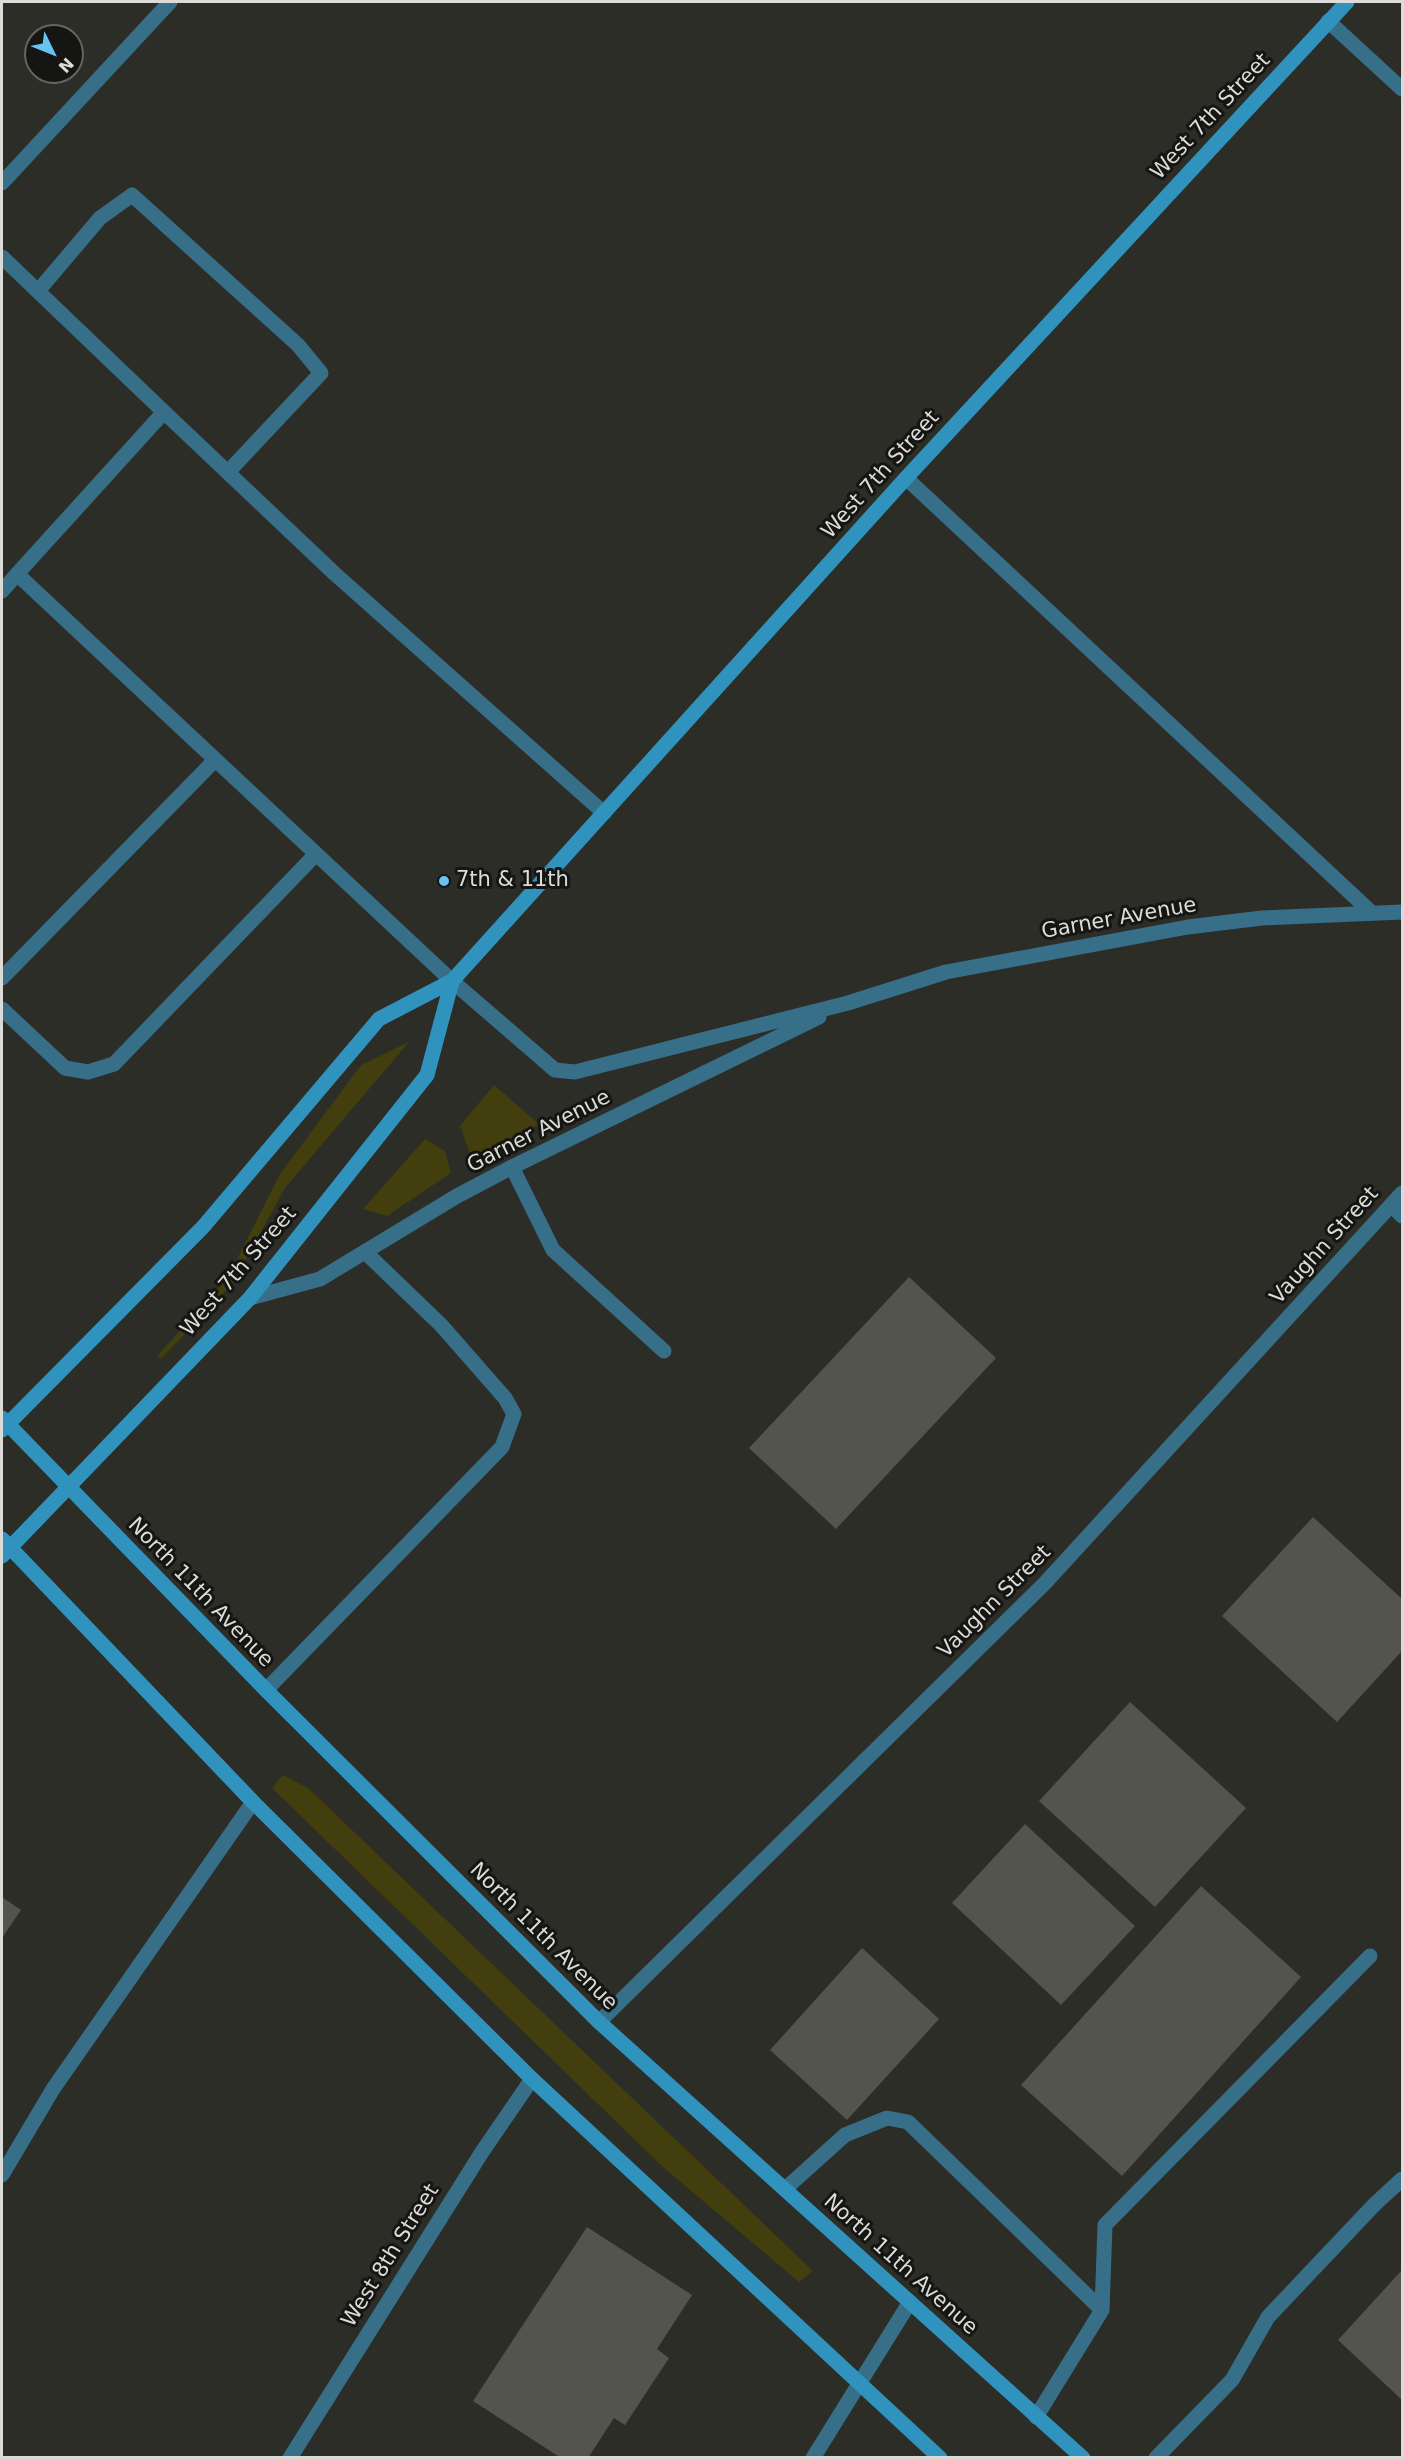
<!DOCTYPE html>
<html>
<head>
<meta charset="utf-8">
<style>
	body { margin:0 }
	#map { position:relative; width:1404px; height:2459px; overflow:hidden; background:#2d2d27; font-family:"DejaVu Sans",sans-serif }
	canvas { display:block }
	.frame { position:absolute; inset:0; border:3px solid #dcdbd8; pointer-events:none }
	.north { position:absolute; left:24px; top:24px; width:60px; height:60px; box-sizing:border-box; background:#151513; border:2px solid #656462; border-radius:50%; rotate:133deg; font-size:16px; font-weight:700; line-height:24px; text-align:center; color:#dcdbd8 }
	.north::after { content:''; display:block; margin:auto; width:21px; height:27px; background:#67c4f0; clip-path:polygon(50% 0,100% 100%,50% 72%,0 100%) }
</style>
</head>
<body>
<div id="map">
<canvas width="1404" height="2459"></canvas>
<div class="frame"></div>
<div class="north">N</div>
</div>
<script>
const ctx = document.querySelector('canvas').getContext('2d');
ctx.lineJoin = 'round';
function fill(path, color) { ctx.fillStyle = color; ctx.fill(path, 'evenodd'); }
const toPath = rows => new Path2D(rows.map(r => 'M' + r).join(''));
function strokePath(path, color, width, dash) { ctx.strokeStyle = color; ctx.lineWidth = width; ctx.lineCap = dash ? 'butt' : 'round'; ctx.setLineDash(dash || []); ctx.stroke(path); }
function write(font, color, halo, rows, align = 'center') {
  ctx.font = font + ' "DejaVu Sans",sans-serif'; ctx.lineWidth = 6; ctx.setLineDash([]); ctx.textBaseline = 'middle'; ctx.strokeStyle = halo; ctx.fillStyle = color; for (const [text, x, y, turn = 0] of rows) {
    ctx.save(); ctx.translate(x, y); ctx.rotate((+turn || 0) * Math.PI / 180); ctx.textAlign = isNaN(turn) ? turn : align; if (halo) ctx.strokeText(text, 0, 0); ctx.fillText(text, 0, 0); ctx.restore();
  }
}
const green = toPath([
	[409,1042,285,1188,233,1283,161,1359,157,1356,227,1279,280,1174,361,1065],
	[494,1085,539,1124,479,1161,469,1151,460,1126],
	[425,1139,445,1151,451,1173,387,1216,363,1209],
	[283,1775,308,1788,813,2271,799,2282,664,2168,272,1788]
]);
const building = toPath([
	[909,1277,996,1358,836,1529,749,1448],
	[1313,1517,1402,1599,1402,1651,1337,1722,1222,1616],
	[1130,1702,1246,1808,1155,1907,1039,1801],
	[1025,1824,1135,1926,1061,2005,952,1903],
	[1201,1886,1301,1977,1122,2176,1021,2085],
	[2,1897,21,1910,2,1938],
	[862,1948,939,2019,847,2120,770,2050],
	[587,2227,692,2295,657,2349,669,2358,625,2425,614,2418,588,2458,561,2458,473,2401],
	[1402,2270,1402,2400,1338,2340]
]);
const lane = toPath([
	[1328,21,1402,89],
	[2,257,164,412,17,574],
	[38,291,100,218,132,195,298,345,321,373,228,472],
	[164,412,335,574,604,813],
	[906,478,1372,913],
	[2,591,17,574,452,981],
	[2,978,215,760],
	[2,1009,65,1068,88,1072,114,1064,316,854],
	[512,1167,553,1250,664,1351],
	[1391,1205,1402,1216],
	[266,1690,502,1447,514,1414,505,1398,441,1325,365,1252],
	[2,2175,53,2089,253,1802],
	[785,2189,845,2135,887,2118,908,2122,1102,2310],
	[1036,2417,1102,2310,1105,2225,1370,1956],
	[813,2458,910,2302],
	[1156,2458,1232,2380,1268,2317,1374,2205,1402,2179]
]);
const street = toPath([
	[2,183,170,2],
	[452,981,555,1070,575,1072,848,1003,946,972,1188,927,1262,918,1402,912],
	[250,1298,320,1279,457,1196,512,1167,819,1017],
	[599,2022,1045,1583,1402,1193],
	[290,2458,482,2152,532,2079]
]);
const secondary = toPath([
	[2,1418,266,1690,599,2022,1083,2458],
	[2,1430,203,1227,379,1019,452,981,906,478,1347,2],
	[2,1539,253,1802,532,2079,940,2458],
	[2,1556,250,1298,427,1075,452,981]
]);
const markers = [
	[444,881,6,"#67c4f0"]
];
const streetNames = [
	["West 7th Street",1211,117,-47],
	["West 7th Street",881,475,-48],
	["Garner Avenue",1119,919,-10],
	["Garner Avenue",539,1132,-27],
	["Vaughn Street",1325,1246,-48],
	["West 7th Street",239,1272,-49],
	["North 11th Avenue",200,1593,46],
	["Vaughn Street",995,1602,-45],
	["North 11th Avenue",543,1937,45],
	["West 8th Street",391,2256,-58],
	["North 11th Avenue",900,2265,42]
];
const poiNames = [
	["7th & 11th",456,881]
];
fill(green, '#423e0d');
fill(building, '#54544e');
strokePath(lane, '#376f89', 15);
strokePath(street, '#376f89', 15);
strokePath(secondary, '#3093bd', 15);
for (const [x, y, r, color] of markers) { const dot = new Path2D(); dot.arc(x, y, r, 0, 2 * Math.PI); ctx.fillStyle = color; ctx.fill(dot); strokePath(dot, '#151513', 2); }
write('21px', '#dcdbd8', '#151513', streetNames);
write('21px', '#dcdbd8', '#151513', poiNames, 'left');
</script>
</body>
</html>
